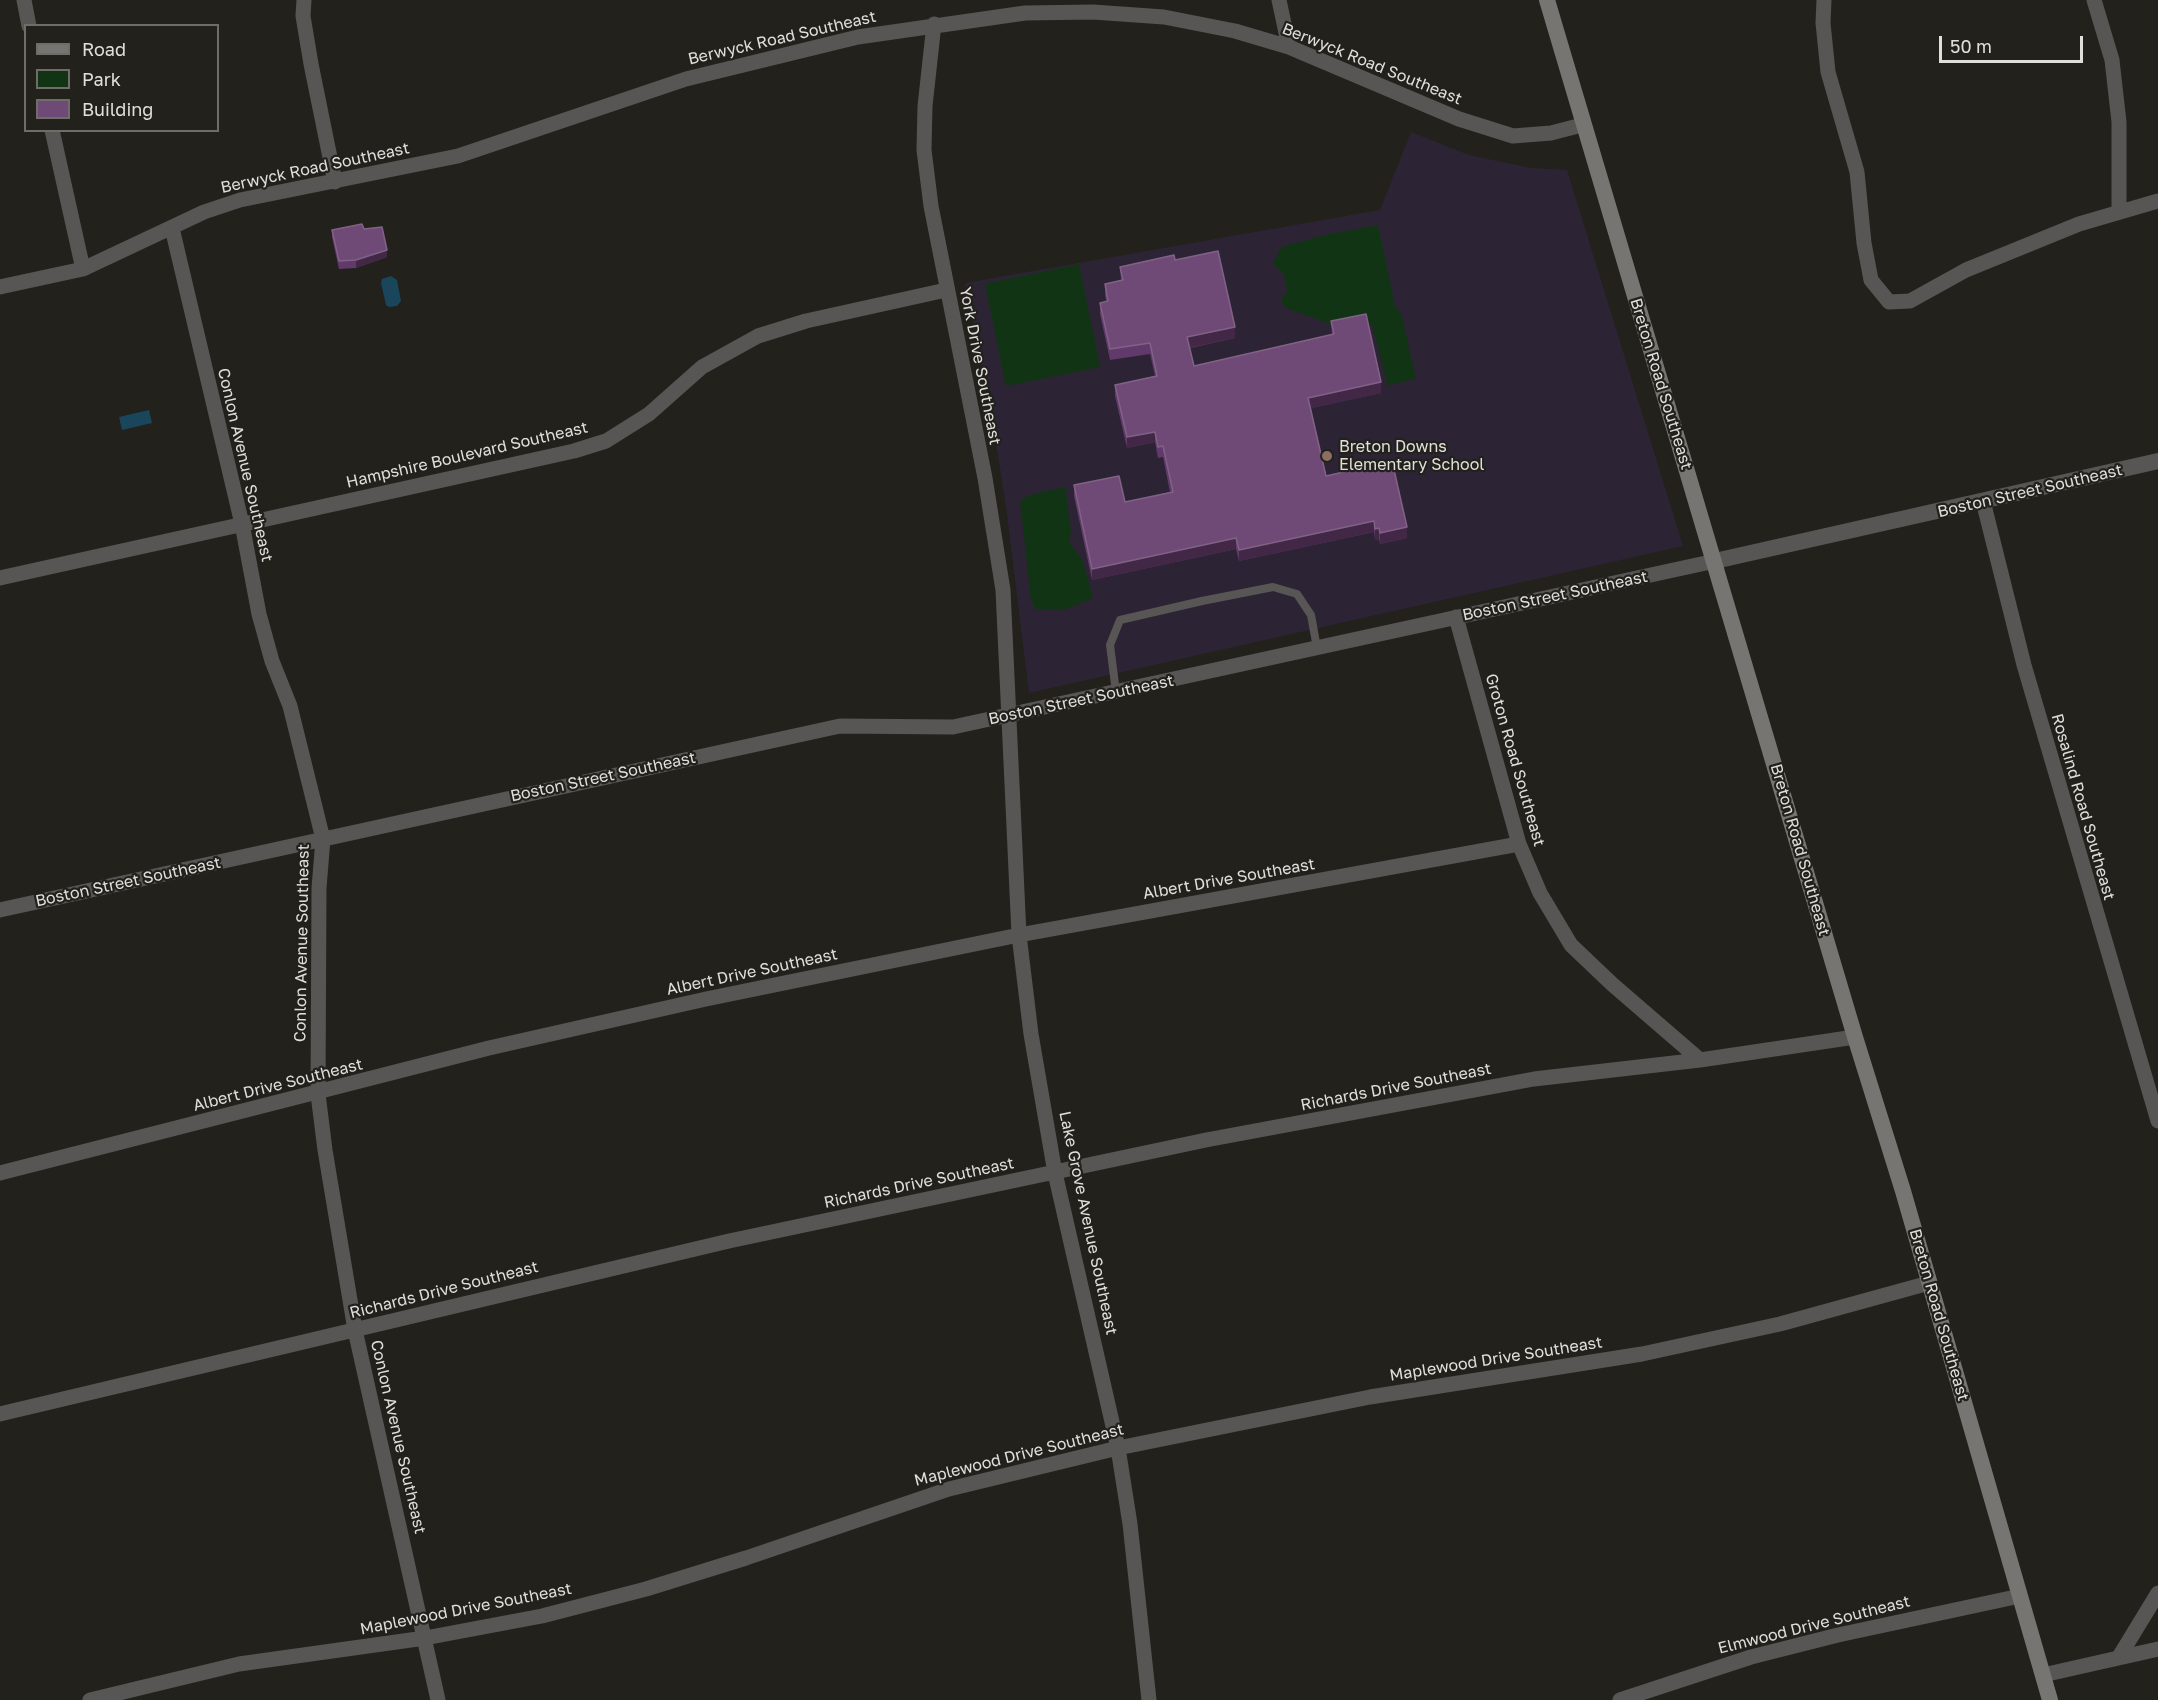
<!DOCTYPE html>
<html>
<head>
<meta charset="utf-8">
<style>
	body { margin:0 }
	#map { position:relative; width:2158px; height:1700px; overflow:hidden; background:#22211c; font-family:"Golos Text",sans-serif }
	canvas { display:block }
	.legend { position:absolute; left:24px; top:24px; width:195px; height:108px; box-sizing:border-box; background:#22211c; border:2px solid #6e6d69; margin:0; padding:8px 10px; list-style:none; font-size:18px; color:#e0dfdc }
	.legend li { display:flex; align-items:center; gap:12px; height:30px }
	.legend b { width:30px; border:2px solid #6e6d69 }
	.scale { position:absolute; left:1939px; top:36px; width:144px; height:27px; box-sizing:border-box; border:3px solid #e0dfdc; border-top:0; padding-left:8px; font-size:18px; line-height:21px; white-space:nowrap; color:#e0dfdc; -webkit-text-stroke:4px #22211c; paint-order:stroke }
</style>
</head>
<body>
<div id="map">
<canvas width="2158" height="1700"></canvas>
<ul class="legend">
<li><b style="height:8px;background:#777571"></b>Road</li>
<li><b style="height:16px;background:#113514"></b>Park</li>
<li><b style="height:16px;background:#6f4a77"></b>Building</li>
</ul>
<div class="scale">50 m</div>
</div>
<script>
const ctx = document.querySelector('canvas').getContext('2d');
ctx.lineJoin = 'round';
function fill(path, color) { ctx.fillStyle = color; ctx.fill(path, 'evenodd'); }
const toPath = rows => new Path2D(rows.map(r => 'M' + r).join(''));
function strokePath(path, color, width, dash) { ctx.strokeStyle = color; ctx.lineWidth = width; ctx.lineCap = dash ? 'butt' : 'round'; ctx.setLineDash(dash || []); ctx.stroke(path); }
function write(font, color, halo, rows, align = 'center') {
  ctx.font = font + ' "Golos Text",sans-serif'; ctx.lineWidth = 4.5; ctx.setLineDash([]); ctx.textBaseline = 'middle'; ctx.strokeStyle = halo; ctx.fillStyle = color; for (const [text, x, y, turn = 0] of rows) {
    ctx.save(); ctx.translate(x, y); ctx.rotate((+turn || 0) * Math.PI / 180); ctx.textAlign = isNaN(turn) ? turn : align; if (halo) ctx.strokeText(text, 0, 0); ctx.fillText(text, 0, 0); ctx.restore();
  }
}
const education = toPath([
	[1411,132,1469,155,1531,168,1567,170,1683,546,1029,693,1006,506,990,405,965,283,1380,210]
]);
const green = toPath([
	[1378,225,1395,306,1401,314,1416,378,1388,386,1372,324,1341,328,1286,308,1281,301,1287,290,1284,275,1273,263,1282,247,1321,236],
	[1079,264,1100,367,1006,386,985,284],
	[1065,487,1071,532,1069,541,1083,562,1093,598,1065,610,1036,609,1031,600,1020,500,1033,494]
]);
const water = toPath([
	[391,276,397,280,401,301,397,306,389,307,386,305,381,283,382,279],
	[149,410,152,423,122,430,119,417]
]);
const service = toPath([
	[1116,692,1110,645,1120,620,1202,601,1273,587,1297,594,1311,615,1317,648]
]);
const minor = toPath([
	[24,0,29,26],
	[304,0,303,16,311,64,335,182],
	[1279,0,1289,47],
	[1824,0,1823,23,1828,72,1857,172,1864,243,1871,280,1889,302,1910,301,1966,270,2079,224,2158,201],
	[2094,0,2112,60,2119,122,2119,210],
	[934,24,925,106,924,150,931,206,985,478,1003,590,1019,935,1031,1034,1055,1173,1118,1448,1130,1524,1149,1700],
	[52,130,83,269],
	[172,228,242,524,259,614,272,661,290,706,323,839,319,888,318,1094,325,1150,355,1330,438,1700],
	[0,287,83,269,204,212,240,200,458,156,686,79,858,37,1025,13,1093,12,1164,17,1235,31,1289,47,1459,119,1513,136,1551,133,1582,125],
	[1983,501,2024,665,2158,1121],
	[0,578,574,451,606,441,649,414,702,367,758,336,806,321,946,290],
	[1456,617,1519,844,1540,893,1571,945,1612,984,1700,1060],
	[0,910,840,726,953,727,1715,561],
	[0,1173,489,1048,706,999,1019,935,1519,844],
	[0,1414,729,1241,1206,1140,1534,1079,1700,1060,1855,1037],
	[2119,1657,2158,1593],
	[2043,1675,2158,1649],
	[90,1700,239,1664,425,1638,542,1616,646,1589,746,1558,949,1489,1118,1448,1370,1397,1642,1354,1780,1324,1929,1283],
	[1620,1700,1751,1657,1838,1635,2020,1596]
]);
const tertiary = toPath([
	[1715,561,2158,461]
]);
const secondary = toPath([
	[1547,0,1855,1037,1903,1191,2050,1700]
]);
const wall = toPath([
	[364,229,387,257,356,268,339,269,332,237,332,230],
	[1175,260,1235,338,1190,348,1194,366,1332,335,1331,321,1381,393,1311,408,1326,476,1407,538,1380,544,1379,539,1375,540,1374,532,1239,561,1236,549,1092,580,1074,496,1074,485,1125,502,1170,492,1163,457,1158,458,1155,442,1127,448,1115,396,1115,385,1155,376,1150,354,1110,360,1100,314,1100,303,1106,301,1105,295,1105,284,1121,280,1120,267]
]);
const shadedWall = toPath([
	[387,250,387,257,356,268,356,260],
	[1235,327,1235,338,1187,348,1187,337],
	[1381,382,1381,393,1308,409,1308,398],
	[1155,432,1155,442,1127,448,1127,437],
	[1374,521,1374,532,1239,561,1239,550],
	[1407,527,1407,538,1380,544,1380,533],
	[1379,528,1379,539,1375,540,1375,529],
	[1236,538,1236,549,1092,580,1092,569]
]);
const building = toPath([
	[362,224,364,229,382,227,387,250,356,260,339,261,332,230,362,224],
	[1218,251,1235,327,1187,337,1194,366,1334,334,1331,321,1366,314,1381,382,1308,398,1326,476,1392,461,1407,527,1380,533,1379,528,1375,529,1374,521,1239,550,1236,538,1092,569,1074,485,1119,476,1125,502,1173,492,1163,446,1158,447,1155,432,1127,437,1115,385,1157,376,1150,343,1110,349,1100,303,1108,301,1105,284,1123,280,1120,267,1174,255,1175,260,1218,251]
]);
const markers = [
	[1327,456,6,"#8d6e63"]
];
const streetNames = [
	["Berwyck Road Southeast",782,38,-13],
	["Berwyck Road Southeast",1372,64,22],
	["Berwyck Road Southeast",315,168,-12],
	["York Drive Southeast",980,366,79],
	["Breton Road Southeast",1661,384,73],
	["Hampshire Boulevard Southeast",467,455,-13],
	["Conlon Avenue Southeast",245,465,77],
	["Boston Street Southeast",2030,491,-13],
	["Boston Street Southeast",1555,596,-12],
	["Boston Street Southeast",1081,700,-12],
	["Groton Road Southeast",1515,760,74],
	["Boston Street Southeast",603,777,-12],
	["Rosalind Road Southeast",2083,807,74],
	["Breton Road Southeast",1800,850,74],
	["Albert Drive Southeast",1229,879,-10],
	["Boston Street Southeast",128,882,-12],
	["Conlon Avenue Southeast",302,943,-89],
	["Albert Drive Southeast",752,972,-12],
	["Albert Drive Southeast",278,1085,-14],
	["Richards Drive Southeast",1396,1087,-11],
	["Richards Drive Southeast",919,1183,-12],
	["Lake Grove Avenue Southeast",1088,1223,78],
	["Richards Drive Southeast",444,1290,-14],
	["Breton Road Southeast",1939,1315,74],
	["Maplewood Drive Southeast",1496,1359,-9],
	["Conlon Avenue Southeast",398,1437,77],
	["Maplewood Drive Southeast",1019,1455,-14],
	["Maplewood Drive Southeast",466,1609,-11],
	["Elmwood Drive Southeast",1814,1625,-14]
];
const poiNames = [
	["Breton Downs",1339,447],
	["Elementary School",1339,465]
];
fill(education, '#2c2434');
fill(green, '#113514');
fill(water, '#1a465c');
strokePath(service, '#585654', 8);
strokePath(minor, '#585654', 15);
strokePath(tertiary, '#585654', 16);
strokePath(secondary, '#777571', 16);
fill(wall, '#62396b');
fill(shadedWall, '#422846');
fill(building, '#6f4a77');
strokePath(building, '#816287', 1.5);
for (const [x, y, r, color] of markers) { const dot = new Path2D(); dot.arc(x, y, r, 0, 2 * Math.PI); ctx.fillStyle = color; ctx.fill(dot); strokePath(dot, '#22211c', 2); }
write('16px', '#e0dfdc', '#22211c', streetNames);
write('16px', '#e0dfdc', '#22211c', poiNames, 'left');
</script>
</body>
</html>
